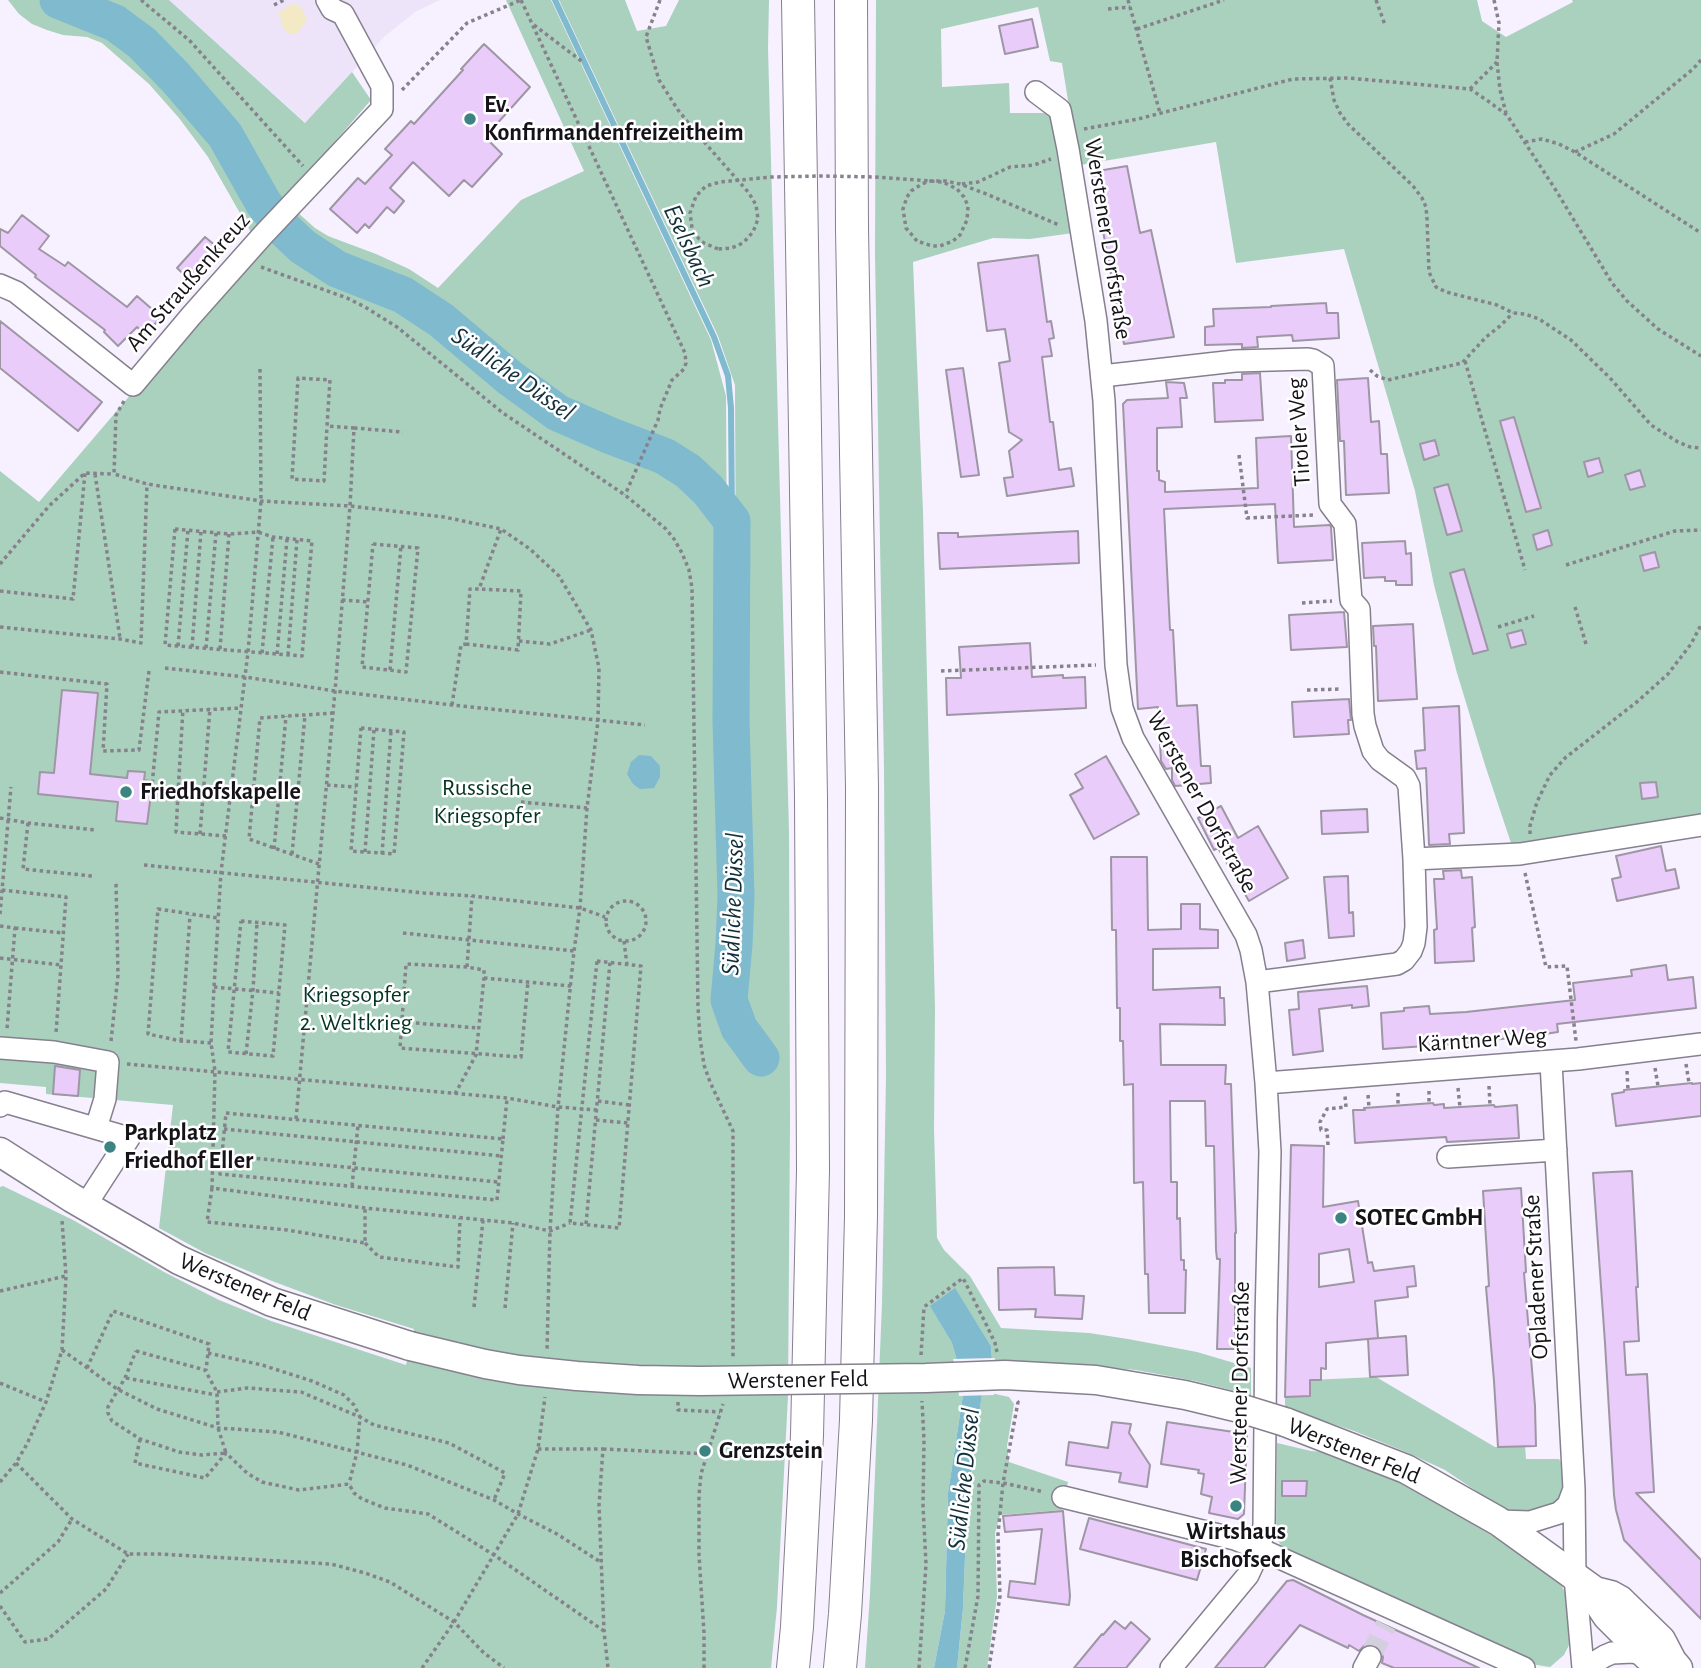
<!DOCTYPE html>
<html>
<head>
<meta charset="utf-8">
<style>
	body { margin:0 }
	canvas { display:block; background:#f6f0ff }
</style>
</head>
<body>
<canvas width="1701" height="1668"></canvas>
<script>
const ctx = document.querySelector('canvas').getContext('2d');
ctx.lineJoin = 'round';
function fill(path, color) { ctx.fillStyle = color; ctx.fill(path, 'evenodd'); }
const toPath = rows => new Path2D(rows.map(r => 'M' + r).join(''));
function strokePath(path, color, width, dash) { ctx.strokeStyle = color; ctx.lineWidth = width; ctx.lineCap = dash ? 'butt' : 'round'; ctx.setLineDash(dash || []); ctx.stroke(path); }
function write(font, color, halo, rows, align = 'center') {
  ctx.font = font + ' "Alegreya Sans",sans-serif'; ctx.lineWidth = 5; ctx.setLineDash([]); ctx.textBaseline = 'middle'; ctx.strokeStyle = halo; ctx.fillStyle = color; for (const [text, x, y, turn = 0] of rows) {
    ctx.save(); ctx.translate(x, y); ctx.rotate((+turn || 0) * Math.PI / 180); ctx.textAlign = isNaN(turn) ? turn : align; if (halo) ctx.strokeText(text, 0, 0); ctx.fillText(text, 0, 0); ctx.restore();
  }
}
const built = toPath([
	[169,0,440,0,415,12,384,37,306,123]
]);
const green = toPath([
	[8,0,169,0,305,123,352,72,371,100,253,236,208,157,179,118,149,84,102,43,87,37,63,35,47,30,32,24,19,14],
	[506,0,551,0,711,340,726,396,729,904,723,991,724,1010,757,1065,763,1059,738,1011,735,385,718,336,559,0,625,0,637,31,666,26,679,0,769,0,768,48,789,832,790,1121,788,1396,777,1607,771,1668,0,1668,0,1187,3,1186,73,1220,164,1272,219,1300,271,1321,406,1365,414,1329,336,1305,272,1281,205,1253,159,1228,173,1105,46,1094,46,1087,0,1083,0,471,39,502,191,324,296,211,315,228,328,236,376,254,409,269,438,288,521,200,584,171],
	[876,0,1477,0,1482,21,1506,37,1573,2,1572,0,1701,0,1701,818,1512,846,1485,765,1457,673,1434,585,1415,491,1344,249,1236,263,1216,142,1080,165,1071,119,1062,63,1050,61,1038,7,941,29,942,87,1009,83,1010,113,1045,113,1055,119,1073,233,1030,239,993,238,913,262,923,512,935,1008,934,1129,937,1238,944,1250,970,1276,1001,1328,1089,1333,1128,1339,1197,1352,1251,1368,1251,1395,1195,1381,1136,1370,1056,1363,992,1360,991,1346,955,1289,931,1307,952,1343,961,1375,963,1395,948,1493,945,1611,934,1668,865,1668,870,1594,882,1304,886,1076,884,770,875,254],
	[1376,1377,1495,1447,1525,1445,1526,1459,1559,1459,1564,1467,1565,1480,1560,1496,1550,1508,1526,1514,1507,1509,1485,1497,1445,1470,1406,1452,1354,1431,1285,1408,1285,1397,1310,1396,1310,1380],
	[982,1393,991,1393,1009,1397,1014,1404,1007,1446,1009,1462,1068,1482,1062,1510,1000,1515,995,1533,997,1597,987,1668,957,1668,963,1608,967,1506,973,1454],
	[1277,1443,1311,1451,1324,1452,1412,1487,1511,1547,1552,1576,1562,1586,1568,1599,1569,1645,1564,1655,1550,1667,1537,1665,1503,1651,1288,1550,1281,1545,1276,1538]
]);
const sand = toPath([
	[294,3,302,9,307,21,297,33,289,34,286,30,283,29,281,19,278,13]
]);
const water = toPath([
	[639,755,651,756,660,766,660,777,654,788,640,789,633,784,627,774,631,762],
	[955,1288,991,1346,992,1360,982,1394,973,1454,967,1506,963,1608,957,1668,934,1668,945,1611,948,1493,963,1395,961,1375,952,1343,930,1306]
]);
const pier = toPath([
	[995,1358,994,1395,959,1396,957,1376,953,1359]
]);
const stream = toPath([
	[555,0,714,337,728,376,731,408,732,521]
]);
const river = toPath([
	[58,0,115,23,142,43,176,78,225,135,264,204,285,230,303,247,337,269,403,295,441,320,510,378,558,413,611,436,664,456,688,471,708,490,732,521,731,721,736,896,734,944,729,1000,739,1028,761,1058]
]);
const building = toPath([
	[1032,19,1038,47,1005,54,999,26,1032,19],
	[484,44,530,87,485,137,502,154,472,187,464,180,449,196,413,162,390,188,404,201,394,213,387,207,369,228,365,224,357,233,330,209,358,178,365,184,392,155,385,149,411,121,414,124,463,70,461,69,484,44],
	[1127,166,1140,233,1151,230,1174,337,1124,344,1092,172,1127,166],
	[22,215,49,236,39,249,65,266,68,262,127,307,137,296,161,317,146,334,137,327,118,346,104,332,105,330,35,277,36,275,0,246,0,229,8,233,22,215],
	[205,237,222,251,193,283,177,268,205,237],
	[1038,255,1047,322,1051,321,1054,338,1049,339,1052,356,1042,357,1050,422,1053,422,1059,470,1071,468,1074,486,1007,496,1004,478,1013,477,1009,451,1022,440,1009,432,999,363,1010,361,1005,329,987,331,978,263,1038,255],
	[1326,303,1327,313,1338,313,1339,338,1293,341,1292,335,1257,337,1258,347,1242,348,1242,344,1205,345,1205,327,1214,326,1213,309,1271,307,1271,306,1326,303],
	[0,321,102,402,78,431,0,368,0,321],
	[963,368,979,475,961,477,946,370,963,368],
	[1260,373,1263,420,1215,422,1213,383,1225,383,1225,380,1242,380,1242,374,1260,373],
	[1368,378,1371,422,1379,421,1381,454,1387,454,1389,493,1346,495,1344,441,1340,441,1337,380,1368,378],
	[1166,382,1184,383,1187,398,1180,398,1182,427,1157,428,1157,471,1159,471,1159,480,1165,482,1165,492,1258,488,1256,438,1291,436,1294,527,1330,525,1331,527,1333,560,1278,563,1275,504,1164,509,1170,630,1173,630,1177,706,1197,705,1201,766,1210,766,1211,783,1175,786,1172,780,1172,768,1166,769,1161,761,1158,707,1138,709,1123,404,1127,400,1168,398,1166,382],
	[1514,417,1541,508,1526,512,1500,421,1514,417],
	[1435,440,1439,455,1424,460,1420,444,1435,440],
	[1599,458,1603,472,1588,477,1584,462,1599,458],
	[1640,470,1645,486,1630,490,1625,475,1640,470],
	[1448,484,1462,531,1447,535,1434,488,1448,484],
	[1548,530,1552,545,1537,550,1533,535,1548,530],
	[1078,531,1079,563,940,569,938,533,958,533,958,537,1078,531],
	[1405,541,1406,554,1411,553,1412,585,1396,585,1396,581,1385,581,1385,577,1364,578,1362,543,1405,541],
	[1655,552,1659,567,1644,571,1640,556,1655,552],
	[1464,569,1488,650,1473,654,1450,573,1464,569],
	[1344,612,1347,647,1291,650,1289,615,1344,612],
	[1413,624,1417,699,1378,701,1376,646,1374,646,1373,626,1413,624],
	[1522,630,1526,644,1511,648,1507,634,1522,630],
	[1030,643,1032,677,1063,675,1063,678,1085,677,1086,708,947,715,946,678,961,678,959,647,1030,643],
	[62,690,98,693,90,774,127,778,128,771,145,772,144,780,150,781,149,794,151,794,147,824,116,821,118,802,38,794,40,772,54,773,62,690],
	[1349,699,1351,720,1348,720,1349,734,1294,737,1292,702,1349,699],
	[1459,706,1464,833,1449,834,1450,844,1429,845,1426,768,1417,769,1415,751,1425,750,1423,708,1459,706],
	[1106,756,1139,814,1094,839,1070,795,1083,788,1075,774,1106,756],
	[1656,782,1658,797,1642,799,1640,783,1656,782],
	[1221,806,1238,838,1258,826,1288,878,1249,901,1218,848,1214,850,1198,818,1221,806],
	[1367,809,1368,832,1322,834,1321,811,1367,809],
	[1661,846,1666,871,1675,869,1679,888,1617,901,1612,879,1621,877,1616,856,1661,846],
	[1111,857,1147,857,1148,930,1181,929,1181,904,1200,904,1200,929,1218,930,1218,948,1153,949,1153,990,1220,987,1220,998,1224,998,1225,1025,1160,1024,1161,1065,1226,1065,1225,1084,1231,1084,1236,1233,1235,1233,1235,1349,1217,1349,1220,1259,1217,1259,1216,1250,1214,1146,1206,1146,1205,1101,1170,1101,1171,1182,1177,1182,1177,1219,1180,1218,1181,1260,1184,1260,1184,1270,1186,1270,1185,1313,1149,1313,1148,1274,1145,1274,1143,1182,1134,1183,1133,1084,1124,1085,1123,1041,1120,1041,1120,1008,1117,1008,1116,930,1112,930,1111,857],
	[1461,870,1462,878,1472,877,1475,927,1472,928,1474,961,1435,963,1434,930,1437,929,1434,879,1444,879,1443,871,1461,870],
	[1348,876,1349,913,1353,912,1354,936,1329,938,1324,877,1348,876],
	[1303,940,1305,958,1287,961,1285,943,1303,940],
	[1666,965,1668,980,1693,977,1696,1008,1557,1024,1558,1032,1545,1034,1545,1035,1468,1042,1468,1043,1383,1049,1381,1013,1404,1011,1404,1008,1429,1006,1430,1014,1466,1012,1575,1000,1573,983,1632,976,1631,970,1666,965],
	[1367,986,1369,1006,1352,1008,1352,1005,1319,1009,1323,1051,1293,1055,1289,1010,1299,1009,1298,992,1367,986],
	[55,1066,80,1070,78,1096,53,1094,55,1066],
	[1692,1083,1692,1084,1701,1083,1701,1116,1616,1126,1612,1094,1624,1092,1624,1090,1692,1083],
	[1433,1103,1434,1105,1444,1104,1444,1108,1494,1105,1495,1107,1517,1105,1519,1138,1447,1142,1446,1137,1355,1143,1353,1110,1365,1110,1364,1108,1433,1103],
	[1291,1145,1324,1146,1323,1207,1358,1201,1368,1263,1372,1262,1374,1271,1414,1266,1416,1286,1407,1287,1408,1297,1375,1301,1378,1338,1326,1343,1326,1369,1321,1368,1321,1380,1310,1380,1310,1396,1285,1397,1291,1145],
	[1349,1249,1354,1282,1319,1287,1319,1254,1349,1249],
	[1632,1171,1638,1287,1636,1287,1639,1341,1624,1342,1626,1375,1647,1374,1654,1492,1636,1493,1701,1560,1701,1619,1624,1540,1616,1510,1614,1495,1605,1343,1593,1173,1632,1171],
	[1521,1188,1526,1272,1524,1273,1535,1406,1536,1446,1498,1447,1494,1381,1486,1287,1489,1286,1483,1191,1521,1188],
	[1054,1267,1055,1295,1084,1296,1082,1319,1035,1317,1036,1309,999,1310,998,1268,1054,1267],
	[1406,1336,1408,1375,1370,1377,1368,1339,1406,1336],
	[1112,1422,1131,1424,1129,1433,1150,1465,1147,1487,1119,1482,1121,1473,1066,1465,1069,1442,1108,1448,1112,1422],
	[1167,1422,1247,1434,1244,1514,1238,1519,1209,1513,1212,1497,1201,1494,1204,1474,1198,1473,1199,1470,1161,1464,1167,1422],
	[1282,1481,1307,1481,1306,1496,1282,1496,1282,1481],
	[1063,1511,1070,1596,1069,1605,1008,1597,1010,1581,1035,1584,1042,1529,1005,1532,1003,1516,1063,1511],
	[1089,1518,1206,1549,1197,1580,1080,1549,1089,1518],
	[1293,1580,1363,1615,1479,1668,1394,1668,1382,1663,1383,1657,1381,1651,1376,1645,1370,1644,1364,1646,1359,1651,1349,1645,1348,1648,1300,1625,1264,1668,1215,1668,1287,1581,1293,1580],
	[1115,1621,1125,1629,1131,1622,1150,1639,1126,1668,1074,1668,1102,1634,1103,1635,1115,1621]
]);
const minorTunnel = toPath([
	[1370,1657,1386,1625]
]);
const path = toPath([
	[141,0,190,41,303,166],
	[521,0,685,353,686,363,684,369,672,380,660,409,658,420,625,495],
	[660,0,646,37,659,80,678,110,705,143,749,193,756,205,758,219,753,232,744,242,737,246,731,248,718,249],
	[1128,0,1160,113],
	[1376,0,1385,25],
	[1494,0,1499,23,1497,62,1500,90,1506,113],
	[274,5,284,0],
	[1108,9,1130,7],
	[534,25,584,63],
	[1137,29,1224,0],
	[1330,78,1334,100,1340,113,1348,124,1413,186,1422,198,1426,207,1427,219,1429,272,1436,287,1446,292,1497,305,1513,313,1525,314,1539,319,1571,340,1610,378,1651,425,1678,442,1690,447,1701,448],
	[1470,89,1497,62],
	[402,90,467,23,521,0],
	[1084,129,1138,119,1293,79,1348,78,1470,89,1488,101,1507,115,1557,192,1612,283,1627,301,1658,329,1701,356],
	[1525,142,1542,139,1559,144,1575,152,1701,233],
	[1575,152,1614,134,1693,69,1701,60],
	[962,184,978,182,1010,167,1034,165,1051,159],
	[917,241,906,228,903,209,907,197,911,191,922,184,929,181,946,181,960,184,984,193,1059,225],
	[261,267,347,298,365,307,397,327,503,413,625,495,666,529,674,539,682,553,689,570,692,588,698,1007,700,1038,704,1065,710,1082,733,1131,733,1359],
	[1465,361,1525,570],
	[260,369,261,501,248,652,221,872,214,987,211,1043,215,1071,212,1188,365,1208,513,1223,550,1231,570,1223],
	[1370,370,1377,376,1388,380,1462,363,1486,337,1500,326,1513,313],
	[124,401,116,415,114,474,147,484,261,501,350,506,444,517,501,529,530,549,559,576,591,630,599,668,598,721,587,808,580,908,574,951,558,1107,550,1231,547,1351],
	[354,428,403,432],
	[1239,455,1247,518,1314,515],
	[95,474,120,638],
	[175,529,229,534,258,532,273,537,312,541,302,656,165,645,175,529],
	[373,544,418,548,406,672,362,667,373,544],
	[0,564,49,506,85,473,114,474],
	[1566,565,1675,531,1701,530],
	[0,591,73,599,85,473],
	[342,600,368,602],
	[1302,603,1332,601],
	[1575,607,1586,644],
	[0,627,120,639,141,643,147,484],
	[1498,627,1534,616],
	[519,641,550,644,591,630],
	[466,644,518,650,521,591,479,589],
	[178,646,188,530],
	[192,647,201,531],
	[206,648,216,533],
	[220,649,229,534],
	[262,653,273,537],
	[277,654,287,539],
	[288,655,297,540],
	[165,668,245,677,335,691,452,705,645,725],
	[390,670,401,546],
	[941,671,1096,665],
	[0,672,107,684,103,751,139,750,149,671],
	[1307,690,1342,689],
	[452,705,461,645,466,644,470,589,479,589,501,529],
	[361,728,404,732,394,854,351,851,361,728],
	[327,785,356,787],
	[178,793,183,709],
	[521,802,587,808],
	[0,818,28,823,96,830],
	[28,823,23,869,92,876],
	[200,834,210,708],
	[1530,834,1530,826,1537,802,1550,775,1565,758,1638,701,1668,674,1691,644,1701,625],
	[226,836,176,832,178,793,152,786,159,712,241,708],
	[274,849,286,716],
	[365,852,374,730],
	[292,854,305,715],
	[382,854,391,731],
	[319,864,249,839,260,718,333,713],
	[144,865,424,893,472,896,580,908,605,917],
	[1525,873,1546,967,1567,966,1576,1041],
	[2,890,66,897,56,1033],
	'606 921a20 20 0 1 1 40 0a20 20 0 1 1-40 0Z',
	[0,914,11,787],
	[241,921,285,925,273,1056,228,1052,241,921],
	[0,926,15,928,7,1029],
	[15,928,63,933],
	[403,933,574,951],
	[624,941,627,965],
	[0,958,61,965],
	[597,961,641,966,619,1228,570,1223,597,961],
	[467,967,406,964,400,1048,521,1057,528,981],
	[484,978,571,986],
	[214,987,279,993],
	[307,993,383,1000],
	[402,1022,479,1028],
	[111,1041,118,975,116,883],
	[181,1041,190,915],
	[211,1043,181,1041,148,1034,158,909,218,918],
	[246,1054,253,990,257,923],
	[127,1064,507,1098,558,1107,597,1110],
	[1686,1064,1689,1083],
	[1655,1068,1658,1086],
	[1627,1071,1628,1090],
	[1489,1086,1490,1105],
	[1458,1088,1460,1107],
	[1429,1091,1429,1103],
	[1398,1093,1398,1105],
	[455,1094,476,1055,484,978,484,970,467,967,472,896],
	[1368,1095,1369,1107],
	[598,1101,629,1105],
	[226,1113,503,1139,497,1200,220,1174,226,1113],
	[296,1119,335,691,350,506,354,428,327,426,330,380,298,378,292,479,324,481,327,426],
	[596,1120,628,1123],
	[224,1129,502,1156],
	[503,1139,507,1099],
	[1328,1145,1327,1130,1321,1130,1320,1122,1327,1109,1346,1107,1345,1096],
	[222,1155,498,1182],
	[352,1186,358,1125],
	[212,1188,207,1222,287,1230,365,1243,365,1208],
	[586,1224,610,962],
	[365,1243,379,1257,458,1267,460,1218],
	[0,1291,66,1276],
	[474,1307,483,1220],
	[505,1308,513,1223],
	[62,1350,117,1389,157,1409,218,1428,278,1432,407,1465,494,1500,518,1514,557,1534,602,1563],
	[136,1351,205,1370,217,1392,218,1428,226,1453,202,1455,179,1452,140,1439,112,1421,108,1413,108,1407,125,1378,136,1351],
	[208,1353,262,1365,312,1381,344,1395,354,1405,360,1417,357,1452,349,1484],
	[921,1355,924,1307,963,1278,986,1324,995,1343,997,1352],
	[87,1368,113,1311,209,1344,206,1370],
	[126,1378,216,1395],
	[0,1383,46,1402],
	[217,1392,247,1388,301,1392,360,1417,374,1425,449,1443,505,1473,494,1500],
	[678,1402,678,1410,720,1412],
	[140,1439,135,1463,205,1478,226,1453,247,1473,262,1482,299,1490,349,1484,354,1493,362,1499,385,1508,428,1514,494,1555,604,1631],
	[538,1449,603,1449,599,1505,604,1631,608,1668],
	[603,1449,707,1454],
	[16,1463,72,1519,128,1554,159,1554,331,1564,365,1573,390,1582,454,1622,484,1653,504,1668],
	[0,1482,16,1463,27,1444,46,1402,62,1350,66,1276,62,1220],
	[0,1593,58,1542,72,1519],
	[0,1606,25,1642,48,1639,106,1589,128,1554],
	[422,1668,454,1622,518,1514,538,1449,545,1397],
	[704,1668,704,1633,699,1555,699,1495,701,1474,723,1404],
	[919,1668,926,1564,923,1506,924,1440,922,1401],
	[965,1668,978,1596,979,1485,984,1481,1003,1483,1044,1492],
	[989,1668,1000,1596,998,1534,1003,1483,1018,1402,1015,1399]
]);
const minor = toPath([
	[1036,92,1060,110,1068,149,1096,321,1104,401,1116,665,1122,708,1133,738,1246,935,1251,950,1257,982,1266,1083,1270,1152,1266,1319,1264,1525,1260,1549,1248,1575,1171,1668],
	[0,285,16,292,133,385,191,316,263,235,382,109,382,86,343,14,332,9,327,0],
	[1102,376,1235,361,1308,359,1313,360,1323,366,1330,504,1345,524,1351,600,1359,609,1363,714,1365,726,1373,751,1380,760,1405,778,1409,786,1414,859,1416,927,1414,943,1411,951,1404,960,1397,964,1257,982],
	[1414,859,1520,854,1701,825],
	[0,1048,54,1052,108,1062,105,1099,96,1128],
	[1551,1062,1574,1489,1575,1577,1583,1668],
	[1266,1083,1578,1059,1701,1044],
	[0,1106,5,1102,129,1138,85,1206],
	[1448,1157,1556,1150],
	[1063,1497,1235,1539,1260,1549,1524,1668],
	[1498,1521,1530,1522,1559,1513,1568,1505,1574,1489],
	[1364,1668,1370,1657],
	[1592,1668,1595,1662,1605,1656,1612,1653,1633,1652,1647,1656]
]);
const major = toPath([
	[0,1152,72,1198,179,1260,272,1302,410,1346],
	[1285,1422,1406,1469,1498,1521,1595,1591,1611,1595,1620,1600,1661,1640,1672,1661,1678,1668],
	[1595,1591,1599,1604,1607,1616,1647,1656,1659,1660,1672,1661]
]);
const highway = toPath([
	[793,1668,797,1627,807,1435,813,1170,811,797,798,0],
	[840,1668,845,1614,856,1420,861,1216,862,788,852,229,851,0]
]);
const pathBridge = toPath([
	[718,249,704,243,699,239,692,228,690,213,696,196,706,186,720,182,771,177,821,176,875,177,943,182,957,189,964,197,968,206,967,220,960,235,953,241,940,246,932,246,917,241]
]);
const majorBridge = toPath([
	[410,1346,485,1364,519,1370,577,1376,638,1380,700,1381,926,1378,1005,1375,1096,1380,1185,1395,1243,1409,1285,1422]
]);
const markers = [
	[470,119,7,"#3b8483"],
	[126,792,7,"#3b8483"],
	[110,1147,7,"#3b8483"],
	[1341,1218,7,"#3b8483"],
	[705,1451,7,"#3b8483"],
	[1236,1506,7,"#3b8483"]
];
const poiNames = [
	["Ev.",484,105],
	["Konfirmandenfreizeitheim",484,133],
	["Friedhofskapelle",140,792],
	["Parkplatz",124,1133],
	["Friedhof Eller",124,1161],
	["SOTEC GmbH",1355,1218],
	["Grenzstein",719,1451],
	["Wirtshaus",1236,1532,"center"],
	["Bischofseck",1236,1560,"center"]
];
const streetNames = [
	["Werstener Dorfstraße",1108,239,81],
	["Am Straußenkreuz",188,282,-49],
	["Tiroler Weg",1299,432,-94],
	["Werstener Dorfstraße",1202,802,61],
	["Kärntner Weg",1482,1040,-4],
	["Opladener Straße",1536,1277,-93],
	["Werstener Feld",245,1287,23],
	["Werstener Feld",798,1380,-1],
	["Werstener Dorfstraße",1240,1383,-89],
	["Werstener Feld",1354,1451,22]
];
const parkNames = [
	["Russische",487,788],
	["Kriegsopfer",487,816],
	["Kriegsopfer",356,995],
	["2. Weltkrieg",356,1023]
];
const waterNames = [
	["Eselsbach",689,246,65],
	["Südliche Düssel",513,374,35],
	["Südliche Düssel",733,904,-88],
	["Südliche Düssel",964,1479,-84]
];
fill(built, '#eee4fa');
fill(green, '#a9d1be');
fill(sand, '#f3e9c4');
fill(water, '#7fbacf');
fill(pier, '#f6f0ff');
strokePath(stream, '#7fbacf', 6);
strokePath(river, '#7fbacf', 37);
fill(building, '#e9ccf9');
strokePath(building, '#9e96a4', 2);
strokePath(minorTunnel, '#d4cfdc', 21, [21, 10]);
strokePath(minor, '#86808e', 24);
strokePath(major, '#86808e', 31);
strokePath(highway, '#86808e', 34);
strokePath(path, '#86828c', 3.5, [3.5, 3.5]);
strokePath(minor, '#fff', 21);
strokePath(major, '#fff', 28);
strokePath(highway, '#fff', 32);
strokePath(majorBridge, '#86808e', 31, []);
strokePath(pathBridge, '#86828c', 3.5, [3.5, 3.5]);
strokePath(majorBridge, '#fff', 28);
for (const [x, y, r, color] of markers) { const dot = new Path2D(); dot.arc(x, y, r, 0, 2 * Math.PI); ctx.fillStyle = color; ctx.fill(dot); strokePath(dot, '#fff', 2.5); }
write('bold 24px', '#151318', '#fff', poiNames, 'left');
write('24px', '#151318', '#fff', streetNames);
write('24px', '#043424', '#fff', parkNames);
write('italic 26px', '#112f38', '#fff', waterNames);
</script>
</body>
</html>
